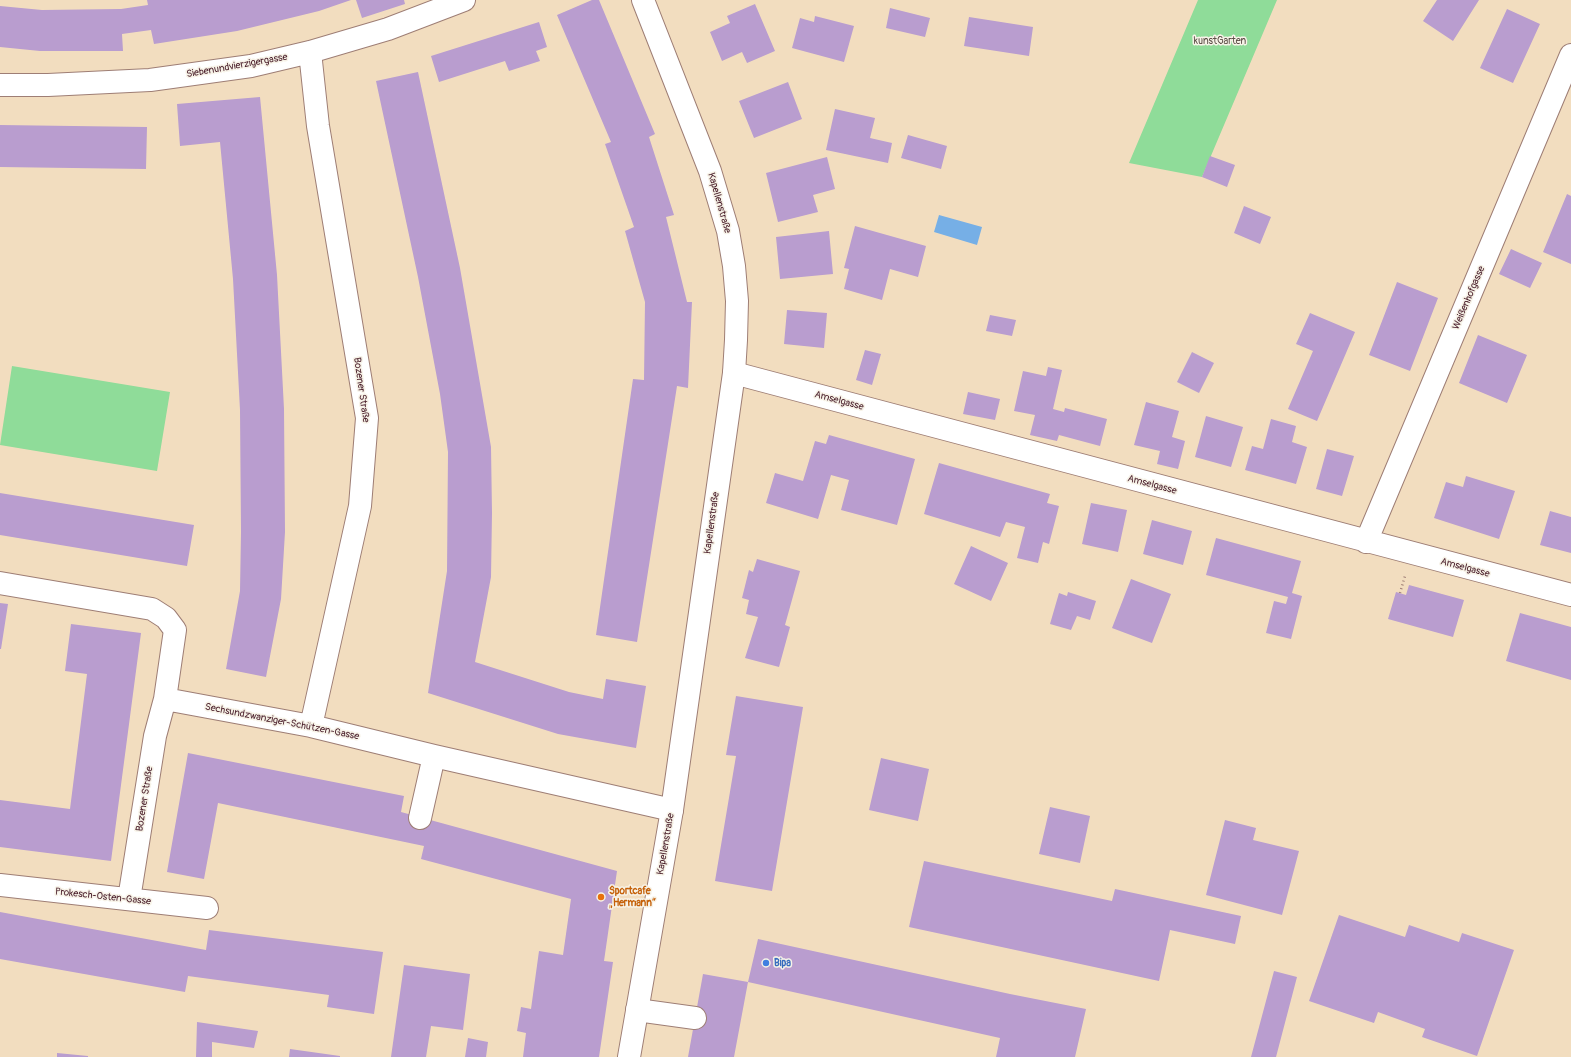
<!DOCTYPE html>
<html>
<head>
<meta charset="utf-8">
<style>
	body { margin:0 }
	canvas { display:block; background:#f2ddbf }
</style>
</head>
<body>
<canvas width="1571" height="1057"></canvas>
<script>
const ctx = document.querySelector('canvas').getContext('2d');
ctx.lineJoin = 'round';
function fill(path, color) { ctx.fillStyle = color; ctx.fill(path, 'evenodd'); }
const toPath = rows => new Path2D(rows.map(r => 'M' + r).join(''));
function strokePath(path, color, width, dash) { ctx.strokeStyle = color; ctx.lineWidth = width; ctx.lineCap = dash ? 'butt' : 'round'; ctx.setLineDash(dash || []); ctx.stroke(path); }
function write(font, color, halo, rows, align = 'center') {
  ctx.font = font + ' Pangolin,sans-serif'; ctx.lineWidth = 3; ctx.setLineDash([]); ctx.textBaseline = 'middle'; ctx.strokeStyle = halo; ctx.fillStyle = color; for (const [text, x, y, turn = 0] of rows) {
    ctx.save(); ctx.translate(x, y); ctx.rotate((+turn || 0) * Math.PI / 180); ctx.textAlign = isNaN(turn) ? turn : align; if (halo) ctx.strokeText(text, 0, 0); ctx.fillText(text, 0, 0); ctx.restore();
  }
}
const green = toPath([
	[1198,0,1277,0,1202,177,1129,163],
	[12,366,170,392,157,471,0,445]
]);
const water = toPath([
	[939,215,982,227,977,245,934,232]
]);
const building = toPath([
	[147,0,351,0,319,11,237,31,154,44,151,30,122,34,123,51,40,51,0,47,0,6,42,10,121,9,148,5],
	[356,0,404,0,405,4,362,18],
	[592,0,599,0,655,134,649,137,674,215,666,217,687,302,692,302,688,388,677,386,637,642,596,635,633,379,644,380,645,302,625,231,634,227,605,144,611,142,557,15],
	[1437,0,1479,0,1453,41,1423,21],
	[755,4,775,51,747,63,742,52,722,61,710,32,730,23,727,16],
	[890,8,930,18,925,37,886,28],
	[1507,9,1540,24,1513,83,1480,68],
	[815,16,854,26,844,62,792,48,800,18,814,22],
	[969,17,1033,27,1029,56,964,46],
	[539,22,547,47,536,51,540,61,509,71,505,61,439,82,431,56],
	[418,72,460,268,491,447,492,513,491,577,475,662,569,692,603,699,606,679,646,686,636,748,558,734,428,693,447,571,448,452,440,394,418,277,376,81],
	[788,82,802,119,754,138,739,101],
	[260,97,277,275,284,409,285,532,281,599,266,677,226,669,240,591,241,532,240,410,233,279,220,142,180,146,177,104],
	[835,109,875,118,870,138,892,143,888,163,826,150],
	[0,125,147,127,146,169,0,167],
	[908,135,947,146,941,169,901,158],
	[1210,156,1235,165,1227,187,1202,177],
	[827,157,835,189,813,195,818,212,778,222,766,173],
	[1567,194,1571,196,1571,264,1543,252],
	[1244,206,1271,217,1260,244,1234,233],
	[855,226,926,246,918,277,890,269,882,300,844,289,849,269,844,268],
	[829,231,833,274,780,279,776,237],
	[1511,249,1542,263,1530,288,1499,274],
	[1397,282,1438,298,1410,371,1369,355],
	[787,310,827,313,824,348,784,344],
	[1310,313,1355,332,1317,421,1288,409,1313,351,1296,344],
	[990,315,1016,320,1012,336,986,331],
	[1478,335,1527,355,1507,403,1459,383],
	[865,350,881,354,872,385,856,380],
	[1192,352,1214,363,1199,393,1177,382],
	[1048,367,1062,370,1053,409,1064,412,1065,408,1107,419,1100,446,1059,435,1057,441,1030,435,1035,415,1014,411,1023,371,1046,376],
	[968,392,1000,399,995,420,963,414],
	[1146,402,1179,411,1172,437,1185,441,1178,469,1157,464,1160,451,1134,445],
	[1206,416,1243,427,1231,467,1195,457],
	[1271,419,1296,426,1292,442,1307,447,1296,484,1245,470,1252,446,1263,449],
	[829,435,915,459,897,525,841,510,849,480,831,475,818,519,766,503,775,473,803,481,815,441,826,444],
	[1327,449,1354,456,1342,496,1316,489],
	[939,463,1050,494,1047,503,1059,506,1049,544,1043,542,1038,563,1017,558,1025,527,1006,522,1000,537,924,514],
	[1466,476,1515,491,1499,539,1434,518,1446,482,1463,487],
	[0,493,194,525,187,566,0,535],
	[1091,503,1127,510,1118,552,1082,544],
	[1550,511,1571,517,1571,553,1540,545],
	[1152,520,1192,531,1183,565,1143,554],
	[1216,538,1301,561,1292,593,1302,596,1291,639,1266,633,1274,601,1286,604,1288,597,1206,575],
	[971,546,1008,563,991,601,954,584],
	[757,559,800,571,785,625,790,627,779,667,745,658,758,617,746,614,749,600,742,598,749,570,753,572],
	[1131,579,1171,594,1152,643,1112,628],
	[1409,585,1464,600,1453,637,1388,619,1396,592,1406,595],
	[1068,592,1096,601,1090,620,1077,616,1071,630,1050,624,1059,593,1067,596],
	[0,603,8,604,1,649,0,649],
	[1520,613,1571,627,1571,680,1506,661],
	[71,624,141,633,111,861,0,847,0,800,70,809,87,674,65,671],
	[736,696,803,707,772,891,715,881,736,756,726,755],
	[188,753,404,796,401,812,617,871,604,961,613,962,599,1057,523,1057,526,1033,517,1031,521,1007,531,1009,539,951,563,955,571,899,421,859,424,846,218,803,204,879,167,872],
	[881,758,929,769,918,821,869,810],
	[1050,807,1090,816,1080,863,1039,854],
	[1225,820,1256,828,1253,840,1299,851,1282,915,1206,895],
	[924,861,1112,901,1115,889,1241,916,1235,944,1170,930,1159,981,909,927],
	[0,912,206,950,209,930,383,952,374,1014,327,1007,329,995,188,976,185,992,0,959],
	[1339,915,1405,937,1409,925,1459,942,1462,933,1514,950,1477,1056,1422,1037,1425,1029,1378,1012,1374,1023,1309,1001],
	[758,939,1010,994,1086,1009,1075,1057,996,1057,1000,1038,748,982],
	[404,965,470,974,463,1030,431,1026,426,1057,391,1057],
	[1274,971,1297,977,1276,1057,1251,1057],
	[703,974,748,982,734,1057,688,1057],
	[197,1022,258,1031,254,1048,212,1042,212,1057,196,1057],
	[468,1038,488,1042,486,1057,465,1057],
	[290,1049,340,1056,340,1057,289,1057],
	[57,1053,88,1056,88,1057,57,1057]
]);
const path = toPath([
	[1400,593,1405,576]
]);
const minor = toPath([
	[310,52,318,126,367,418,360,506,311,726],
	[0,85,48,85,150,80,251,66,310,52,388,29,464,0],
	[734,373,1571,595],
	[1366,542,1571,55],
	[0,583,152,609,166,618,175,630,165,699,311,726,434,756,672,810],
	[420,818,434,756],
	[0,885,207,908],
	[129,899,155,736,165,699],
	[637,1010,695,1018]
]);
const major = toPath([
	[629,1057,672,810,734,373,736,340,737,301,734,266,728,231,710,171,643,0]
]);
const markers = [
	[601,897,4,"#e8710a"],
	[766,963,4,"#3f7fe0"]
];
const parkNames = [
	["kunstGarten",1220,41]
];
const streetNames = [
	["Siebenundvierzigergasse",237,66,-10],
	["Kapellenstraße",719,203,74],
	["Weißenhofgasse",1469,298,-67],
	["Bozener Straße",361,390,82],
	["Amselgasse",839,401,15],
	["Amselgasse",1152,485,15],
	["Kapellenstraße",712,523,-82],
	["Amselgasse",1465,568,15],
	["Sechsundzwanziger-Schützen-Gasse",282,722,11],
	["Bozener Straße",145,799,-81],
	["Kapellenstraße",666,844,-80],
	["Prokesch-Osten-Gasse",103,897,6]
];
const foodNames = [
	["Sportcafe",609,891],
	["„Hermann“",609,903]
];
const shopNames = [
	["Bipa",774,963]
];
fill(green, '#8fdc99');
fill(water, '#76afe6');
fill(building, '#b99dcf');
strokePath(minor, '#9e7e75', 24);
strokePath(major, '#9e7e75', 24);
strokePath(path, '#9e7e75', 2.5, [1, 3]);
strokePath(minor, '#fff', 22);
strokePath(major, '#fff', 22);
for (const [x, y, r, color] of markers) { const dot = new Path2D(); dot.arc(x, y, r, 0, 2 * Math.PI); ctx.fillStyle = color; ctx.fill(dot); strokePath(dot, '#f7f3e8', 1.5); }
write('10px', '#5b4e46', '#f7f3e8', parkNames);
write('10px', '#4a1f2b', '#f7f3e8', streetNames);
write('bold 10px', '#c56008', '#f7f3e8', foodNames, 'left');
write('bold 10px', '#366cbe', '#f7f3e8', shopNames, 'left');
</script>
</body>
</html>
